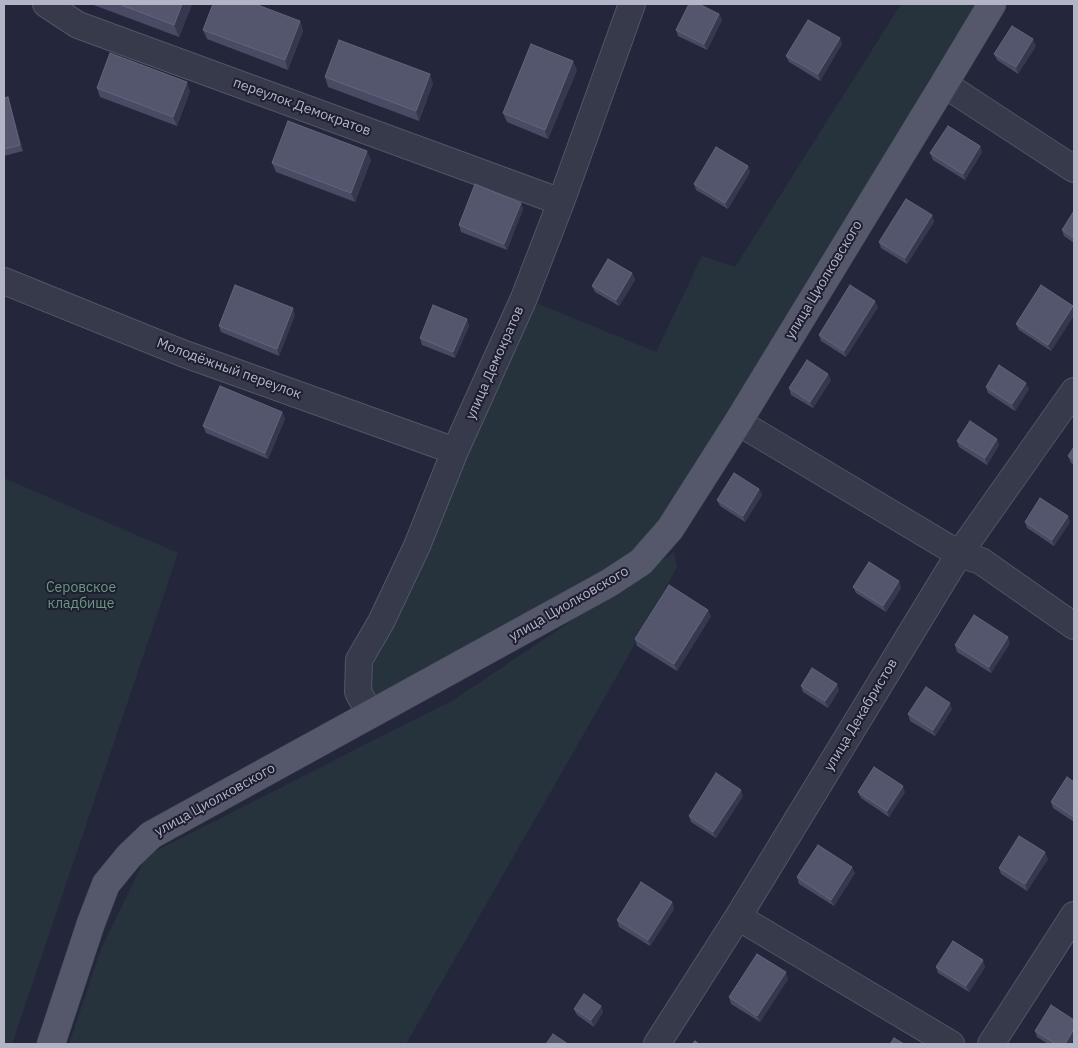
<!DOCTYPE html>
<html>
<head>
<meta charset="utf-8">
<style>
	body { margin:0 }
	#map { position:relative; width:1078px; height:1048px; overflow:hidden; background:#24273b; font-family:"IBM Plex Sans",sans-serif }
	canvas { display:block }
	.frame { position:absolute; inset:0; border:5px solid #b3b5c7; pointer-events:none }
</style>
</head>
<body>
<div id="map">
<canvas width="1078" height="1048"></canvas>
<div class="frame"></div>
</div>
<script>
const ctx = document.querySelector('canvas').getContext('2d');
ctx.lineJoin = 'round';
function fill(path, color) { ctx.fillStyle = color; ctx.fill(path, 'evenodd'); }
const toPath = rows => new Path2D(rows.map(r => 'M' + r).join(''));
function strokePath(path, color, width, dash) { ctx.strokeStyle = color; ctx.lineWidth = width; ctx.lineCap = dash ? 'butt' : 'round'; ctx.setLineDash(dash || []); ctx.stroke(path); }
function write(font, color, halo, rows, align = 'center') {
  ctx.font = font + ' "IBM Plex Sans",sans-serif'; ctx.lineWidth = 4; ctx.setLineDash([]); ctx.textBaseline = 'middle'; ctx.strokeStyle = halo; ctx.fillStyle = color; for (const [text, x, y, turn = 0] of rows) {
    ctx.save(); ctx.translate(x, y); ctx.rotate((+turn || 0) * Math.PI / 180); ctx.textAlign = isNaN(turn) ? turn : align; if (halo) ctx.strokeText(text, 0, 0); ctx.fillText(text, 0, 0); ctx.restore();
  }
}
const green = toPath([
	[901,4,992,4,670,529,370,714,359,660,524,298,656,352,702,256,735,267],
	[4,478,178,553,12,1044,4,1044],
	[674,552,677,567,625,662,406,1044,69,1044,101,949,146,856,455,699]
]);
const minor = toPath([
	[46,4,78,25,561,202],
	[944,84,1074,169],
	[4,281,182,353,455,451],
	[738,422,959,554,981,561,1074,626],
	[370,714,358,692,359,660,381,622,417,546,455,451,524,298,561,202,632,4],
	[738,917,951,1044],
	[657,1044,738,917,959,554,1074,391],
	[991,1044,1074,915]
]);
const major = toPath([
	[51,1044,91,923,106,884,129,856,151,835,609,583,641,562,670,529,738,422,944,84,992,4]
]);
const wall = toPath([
	[91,4,192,4,179,37],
	[719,14,722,20,707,50,678,36,676,30],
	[300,21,303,31,288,70,207,39,203,30],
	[842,44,820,81,789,62,786,56],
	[1036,46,1018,74,997,60,994,54],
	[577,70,548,139,507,122,503,113],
	[325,77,433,83,419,121,328,87],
	[97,88,190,91,177,126,100,97],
	[4,98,10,104,23,151,4,156],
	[980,146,982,152,965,180,933,160,930,153],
	[371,160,355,202,276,172,272,163],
	[748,166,750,172,728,209,696,190,694,184],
	[521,203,523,209,507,250,461,232,459,225],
	[1074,211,1074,243,1064,236,1062,230],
	[932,215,934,222,907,264,881,248,879,242],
	[632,273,635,280,619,306,595,292,592,286],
	[1073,306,1074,309,1074,315,1051,351,1019,330,1016,324],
	[878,307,846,357,821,341,819,335],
	[295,315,279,356,221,332,219,326],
	[467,319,469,326,455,358,422,345,420,338],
	[831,380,813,408,791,395,789,388],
	[986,387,1029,389,1015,411,988,393],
	[282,412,285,419,268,459,206,433,203,426],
	[997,439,999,445,987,465,959,447,957,441],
	[1074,447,1074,465,1071,463,1068,456],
	[759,489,762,495,745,522,720,506,717,500],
	[1025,522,1070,522,1054,546,1027,528],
	[853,587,901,588,886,612,856,593],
	[711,616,677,671,637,646,635,639],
	[1010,643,991,673,957,652,955,645],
	[801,686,839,690,828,708,803,692],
	[952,709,935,736,910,721,908,714],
	[1074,782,1074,822,1053,808,1051,802],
	[858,792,905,792,889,817,861,798],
	[743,796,716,838,691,822,689,816],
	[1048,859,1027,891,1001,874,999,868],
	[855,873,834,906,799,884,797,877],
	[672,902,674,909,650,946,619,927,617,920],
	[936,967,985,967,969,992,938,973],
	[788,979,760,1022,731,1004,729,997],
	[601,1006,603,1012,594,1027,577,1015,574,1009],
	[1035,1031,1071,1044,1048,1044,1037,1037]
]);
const shadedWall = toPath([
	[182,4,192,4,179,37,174,25],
	[719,14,722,20,707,50,704,44],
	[300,21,303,31,288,70,285,60],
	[840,38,842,44,820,81,818,74],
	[1033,39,1036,46,1018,74,1016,67],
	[573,61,577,70,548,139,545,130],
	[430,74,433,83,419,121,416,111],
	[187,82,190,91,177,126,173,117],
	[8,97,10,104,23,151,20,145],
	[980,146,982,152,965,180,963,174],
	[367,151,371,160,355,202,351,193],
	[748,166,750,172,728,209,725,203],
	[521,203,523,209,507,250,504,244],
	[932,215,934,222,907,264,905,258],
	[632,273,635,280,619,306,616,300],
	[875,301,878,307,846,357,844,351],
	[1073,306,1074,309,1074,315,1051,351,1048,345],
	[293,308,295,315,279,356,277,349],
	[467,319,469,326,455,358,453,352],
	[828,374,831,380,813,408,810,402],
	[1026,383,1029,389,1015,411,1012,404],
	[282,412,285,419,268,459,265,453],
	[997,439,999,445,987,465,985,458],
	[759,489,762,495,745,522,743,516],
	[1068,516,1070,522,1054,546,1052,540],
	[899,581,901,588,886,612,883,606],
	[708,610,711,616,677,671,674,664],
	[1008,637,1010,643,991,673,989,667],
	[837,684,839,690,828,708,825,701],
	[950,703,952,709,935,736,933,730],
	[903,786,905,792,889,817,887,811],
	[741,790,743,796,716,838,713,832],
	[1045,852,1048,859,1027,891,1025,884],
	[852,867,855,873,834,906,831,900],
	[672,902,674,909,650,946,648,940],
	[983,960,985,967,969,992,966,986],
	[786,972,788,979,760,1022,757,1016],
	[601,1006,603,1012,594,1027,591,1020],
	[1074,1029,1074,1039,1071,1044,1065,1044]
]);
const building = toPath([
	[119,4,182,4,174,25,119,4],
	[213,4,255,4,300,21,285,60,203,30,213,4],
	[689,4,699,4,719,14,704,44,676,30,689,4],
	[808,20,840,38,818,74,786,56,808,20],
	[1012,26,1033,39,1016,67,994,54,1012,26],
	[339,40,430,74,416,111,325,77,339,40],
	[531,44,573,61,545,130,503,113,531,44],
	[110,53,187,82,173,117,97,88,110,53],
	[8,97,20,145,4,149,4,98,8,97],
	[288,121,367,151,351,193,272,163,288,121],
	[948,126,980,146,963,174,930,153,948,126],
	[716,147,748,166,725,203,694,184,716,147],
	[475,184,521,203,504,244,459,225,475,184],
	[906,199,932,215,905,258,879,242,906,199],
	[1074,211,1074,238,1062,230,1074,211],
	[608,259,632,273,616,300,592,286,608,259],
	[235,285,293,308,277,349,219,326,235,285],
	[850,285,875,301,844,351,819,335,850,285],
	[1041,285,1073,306,1048,345,1016,324,1041,285],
	[433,305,467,319,453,352,420,338,433,305],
	[807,360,828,374,810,402,789,388,807,360],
	[999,365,1026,383,1012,404,986,387,999,365],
	[220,386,282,412,265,453,203,426,220,386],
	[970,421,997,439,985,458,957,441,970,421],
	[1074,447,1074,460,1068,456,1074,447],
	[734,473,759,489,743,516,717,500,734,473],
	[1040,498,1068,516,1052,540,1025,522,1040,498],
	[869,562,899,581,883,606,853,587,869,562],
	[669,585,708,610,674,664,635,639,669,585],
	[974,615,1008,637,989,667,955,645,974,615],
	[812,668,837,684,825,701,801,686,812,668],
	[926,687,950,703,933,730,908,714,926,687],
	[874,767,903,786,887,811,858,792,874,767],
	[716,773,741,790,713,832,689,816,716,773],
	[1067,777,1074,782,1074,817,1051,802,1067,777],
	[1019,836,1045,852,1025,884,999,868,1019,836],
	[818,845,852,867,831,900,797,877,818,845],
	[641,882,672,902,648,940,617,920,641,882],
	[953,941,983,960,966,986,936,967,953,941],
	[757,954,786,972,757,1016,729,997,757,954],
	[584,994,601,1006,591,1020,574,1009,584,994],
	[1051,1005,1074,1020,1074,1029,1065,1044,1056,1044,1035,1031,1051,1005],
	[553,1034,568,1044,546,1044,553,1034],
	[894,1038,904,1044,890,1044,894,1038],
	[695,1041,699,1044,692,1044,695,1041]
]);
const streetNames = [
	["переулок Демократов",302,107,20],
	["улица Циолковского",824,280,-59],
	["улица Демократов",495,363,-66],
	["Молодёжный переулок",229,369,20],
	["улица Циолковского",569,604,-30],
	["улица Декабристов",861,715,-59],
	["улица Циолковского",215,800,-29]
];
const parkNames = [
	["Серовское",81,588],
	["кладбище",81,604]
];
fill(green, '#26333c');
strokePath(minor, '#535566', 28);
strokePath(major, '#414354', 29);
strokePath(minor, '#373a4b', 26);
strokePath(major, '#55586b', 28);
fill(wall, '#484b63');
fill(shadedWall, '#35384e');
fill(building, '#54566d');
strokePath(building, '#62657b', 1);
write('14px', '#b3b5c7', '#1d1f30', streetNames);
write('14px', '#6b9781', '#1d1f30', parkNames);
</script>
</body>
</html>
